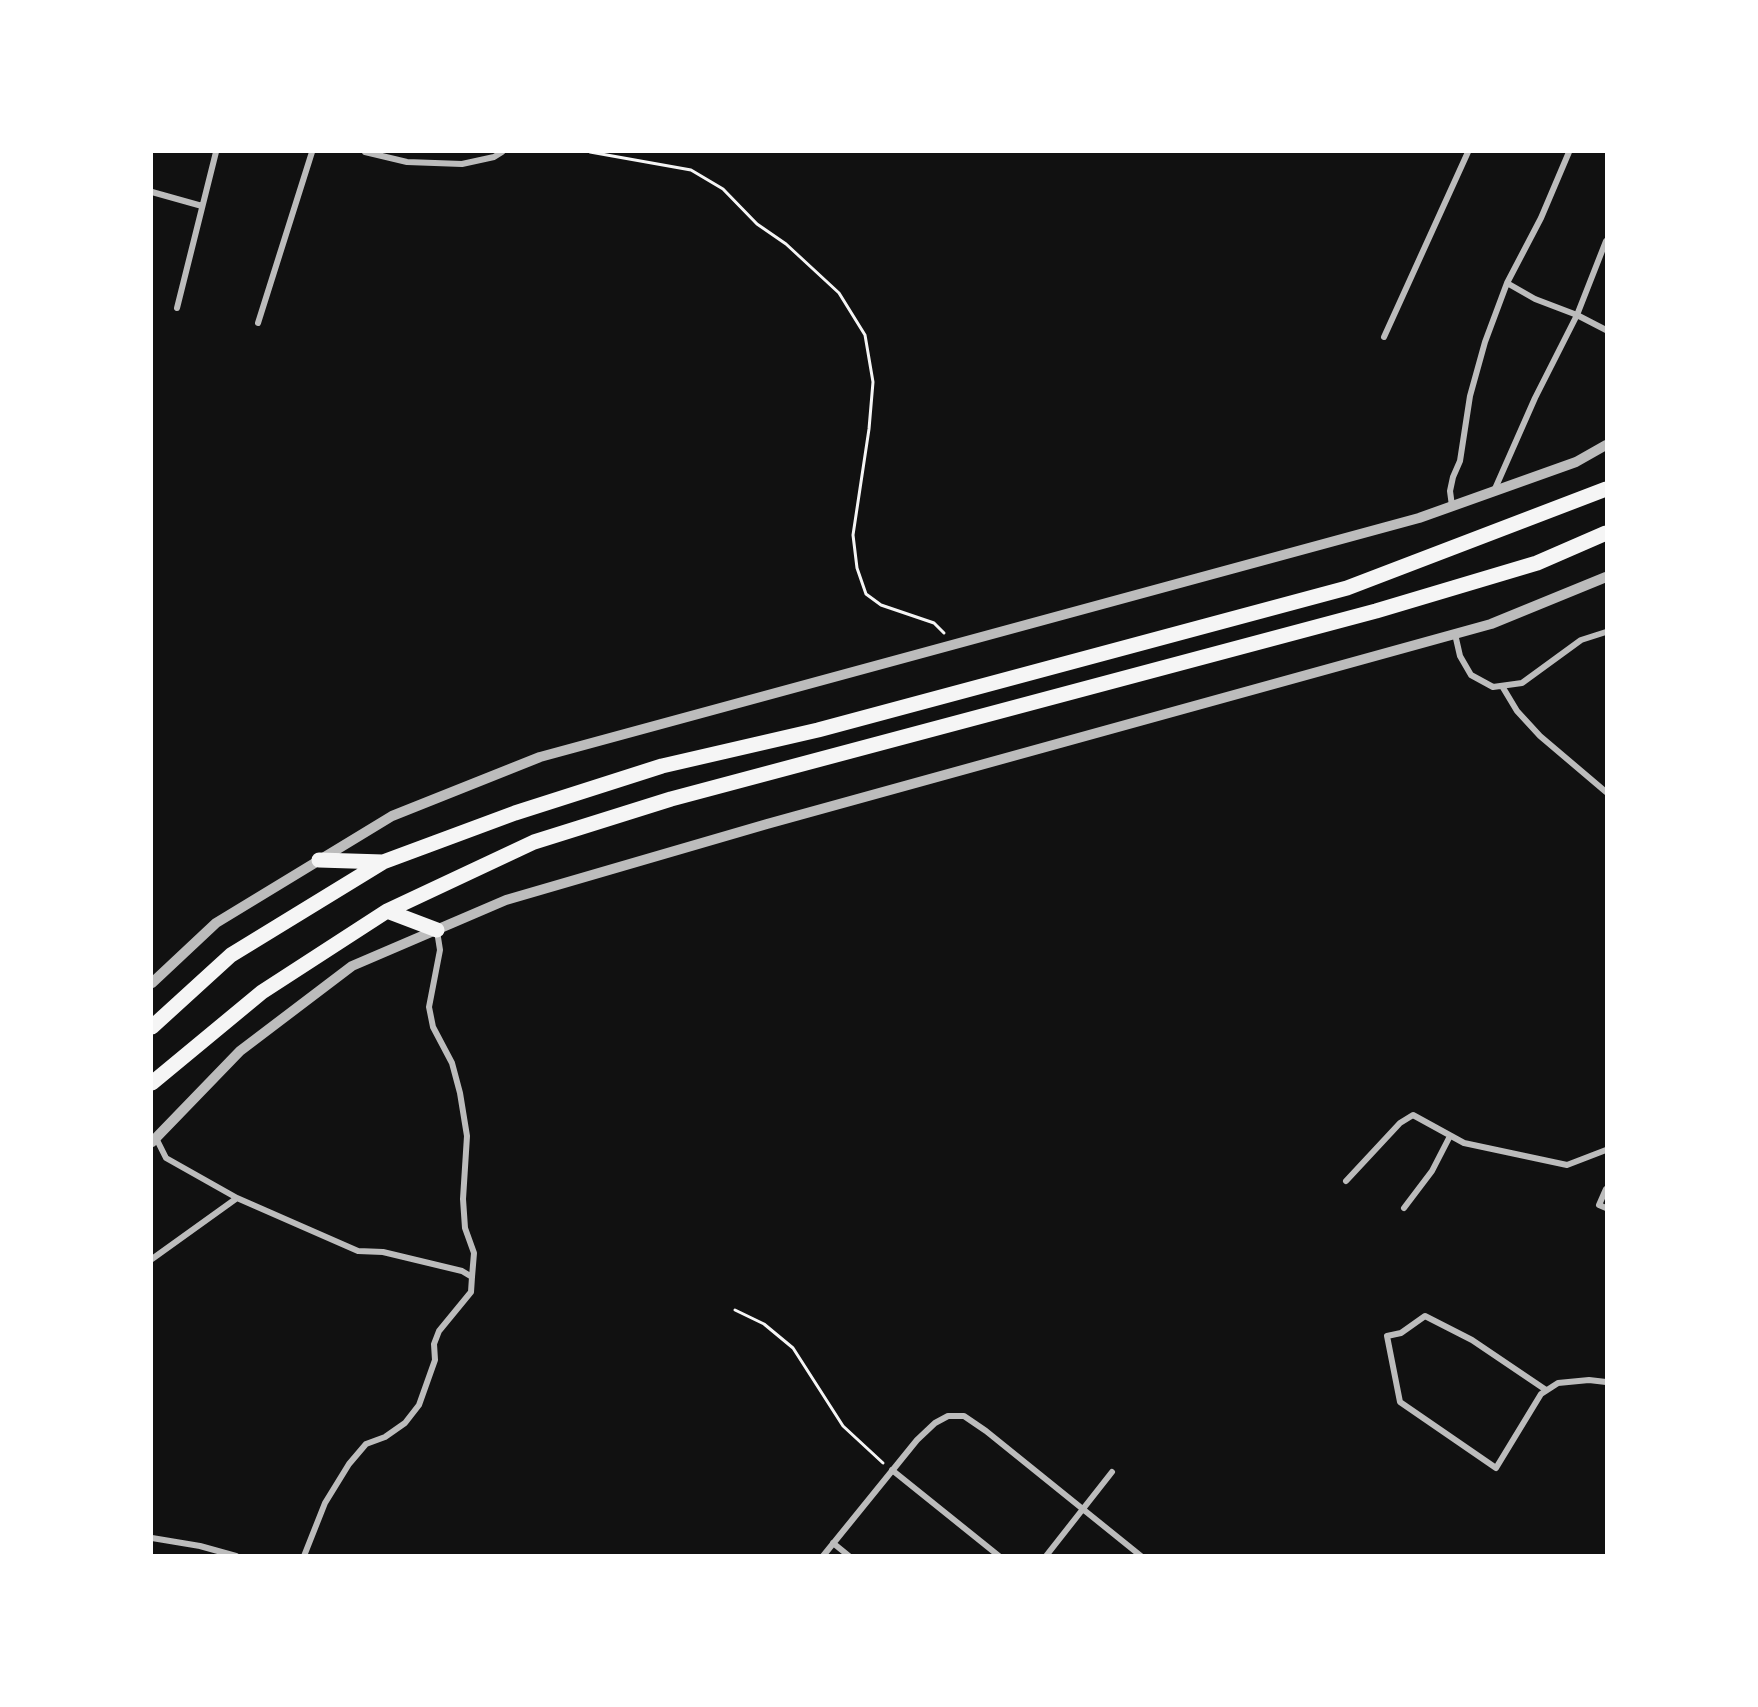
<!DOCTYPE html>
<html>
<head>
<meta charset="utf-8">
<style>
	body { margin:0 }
	#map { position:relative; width:1758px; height:1707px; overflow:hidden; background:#111; font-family:Manrope,sans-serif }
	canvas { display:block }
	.frame { position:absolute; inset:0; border:153px solid #fff; pointer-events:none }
</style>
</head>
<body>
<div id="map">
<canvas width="1758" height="1707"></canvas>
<div class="frame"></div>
</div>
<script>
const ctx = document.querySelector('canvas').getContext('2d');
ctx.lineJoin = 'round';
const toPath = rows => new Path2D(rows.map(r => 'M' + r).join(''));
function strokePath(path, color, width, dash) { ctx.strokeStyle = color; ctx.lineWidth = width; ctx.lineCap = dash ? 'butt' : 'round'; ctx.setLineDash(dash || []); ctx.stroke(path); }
const path = toPath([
	[590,152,691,170,723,189,757,224,786,244,839,293,865,335,873,382,869,429,853,535,857,568,866,594,881,605,934,623,944,633],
	[735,1310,764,1324,793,1348,843,1426,883,1463]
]);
const minor = toPath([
	[365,152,407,162,462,164,494,157,502,152],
	[152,192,202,206],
	[1507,283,1535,299,1577,315,1606,241],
	[177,308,216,152],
	[258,323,312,152],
	[1384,337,1468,152],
	[1494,491,1535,398,1577,315,1606,330],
	[1452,506,1450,491,1453,477,1460,461,1470,396,1485,342,1507,283,1541,218,1569,152],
	[1455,634,1460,656,1471,675,1493,687,1522,683,1581,640,1606,632],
	[1502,686,1517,711,1540,736,1606,792],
	[437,931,440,950,429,1007,433,1027,452,1063,460,1093,467,1136,463,1199,465,1228,474,1253,472,1277],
	[156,1138,166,1158,237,1198],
	[1346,1181,1400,1123,1413,1115,1464,1143,1567,1165,1606,1150],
	[1606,1189,1599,1205,1606,1208],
	[1404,1208,1432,1171,1450,1136],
	[152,1259,237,1198,358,1251,383,1252,462,1271,472,1277,471,1292,439,1331,434,1344,435,1360,419,1405,405,1423,385,1437,366,1444,349,1464,325,1503,304,1556],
	[1546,1390,1472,1340,1425,1316,1401,1333,1387,1336,1400,1402,1496,1468,1541,1394,1558,1383,1589,1380,1606,1382],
	[892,1470,999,1556],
	[152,1538,200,1546,236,1556],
	[833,1543,849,1556],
	[823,1556,917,1440,935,1423,948,1416,964,1416,986,1431,1141,1556],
	[1046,1556,1112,1472]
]);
const tertiary = toPath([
	[152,983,216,923,392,816,540,757,1419,518,1576,462,1606,445],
	[152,1142,240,1051,352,966,506,900,767,824,1491,624,1606,577]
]);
const trunk = toPath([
	[319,860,383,862],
	[387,911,437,930],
	[152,1027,231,955,383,862,515,813,662,766,818,730,1347,588,1606,489],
	[152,1083,262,992,387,911,534,842,671,799,1376,611,1537,563,1606,533]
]);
strokePath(path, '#f5f5f5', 3);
strokePath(minor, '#bcbcbc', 6);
strokePath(tertiary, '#bcbcbc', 10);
strokePath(trunk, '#f5f5f5', 15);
</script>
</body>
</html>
